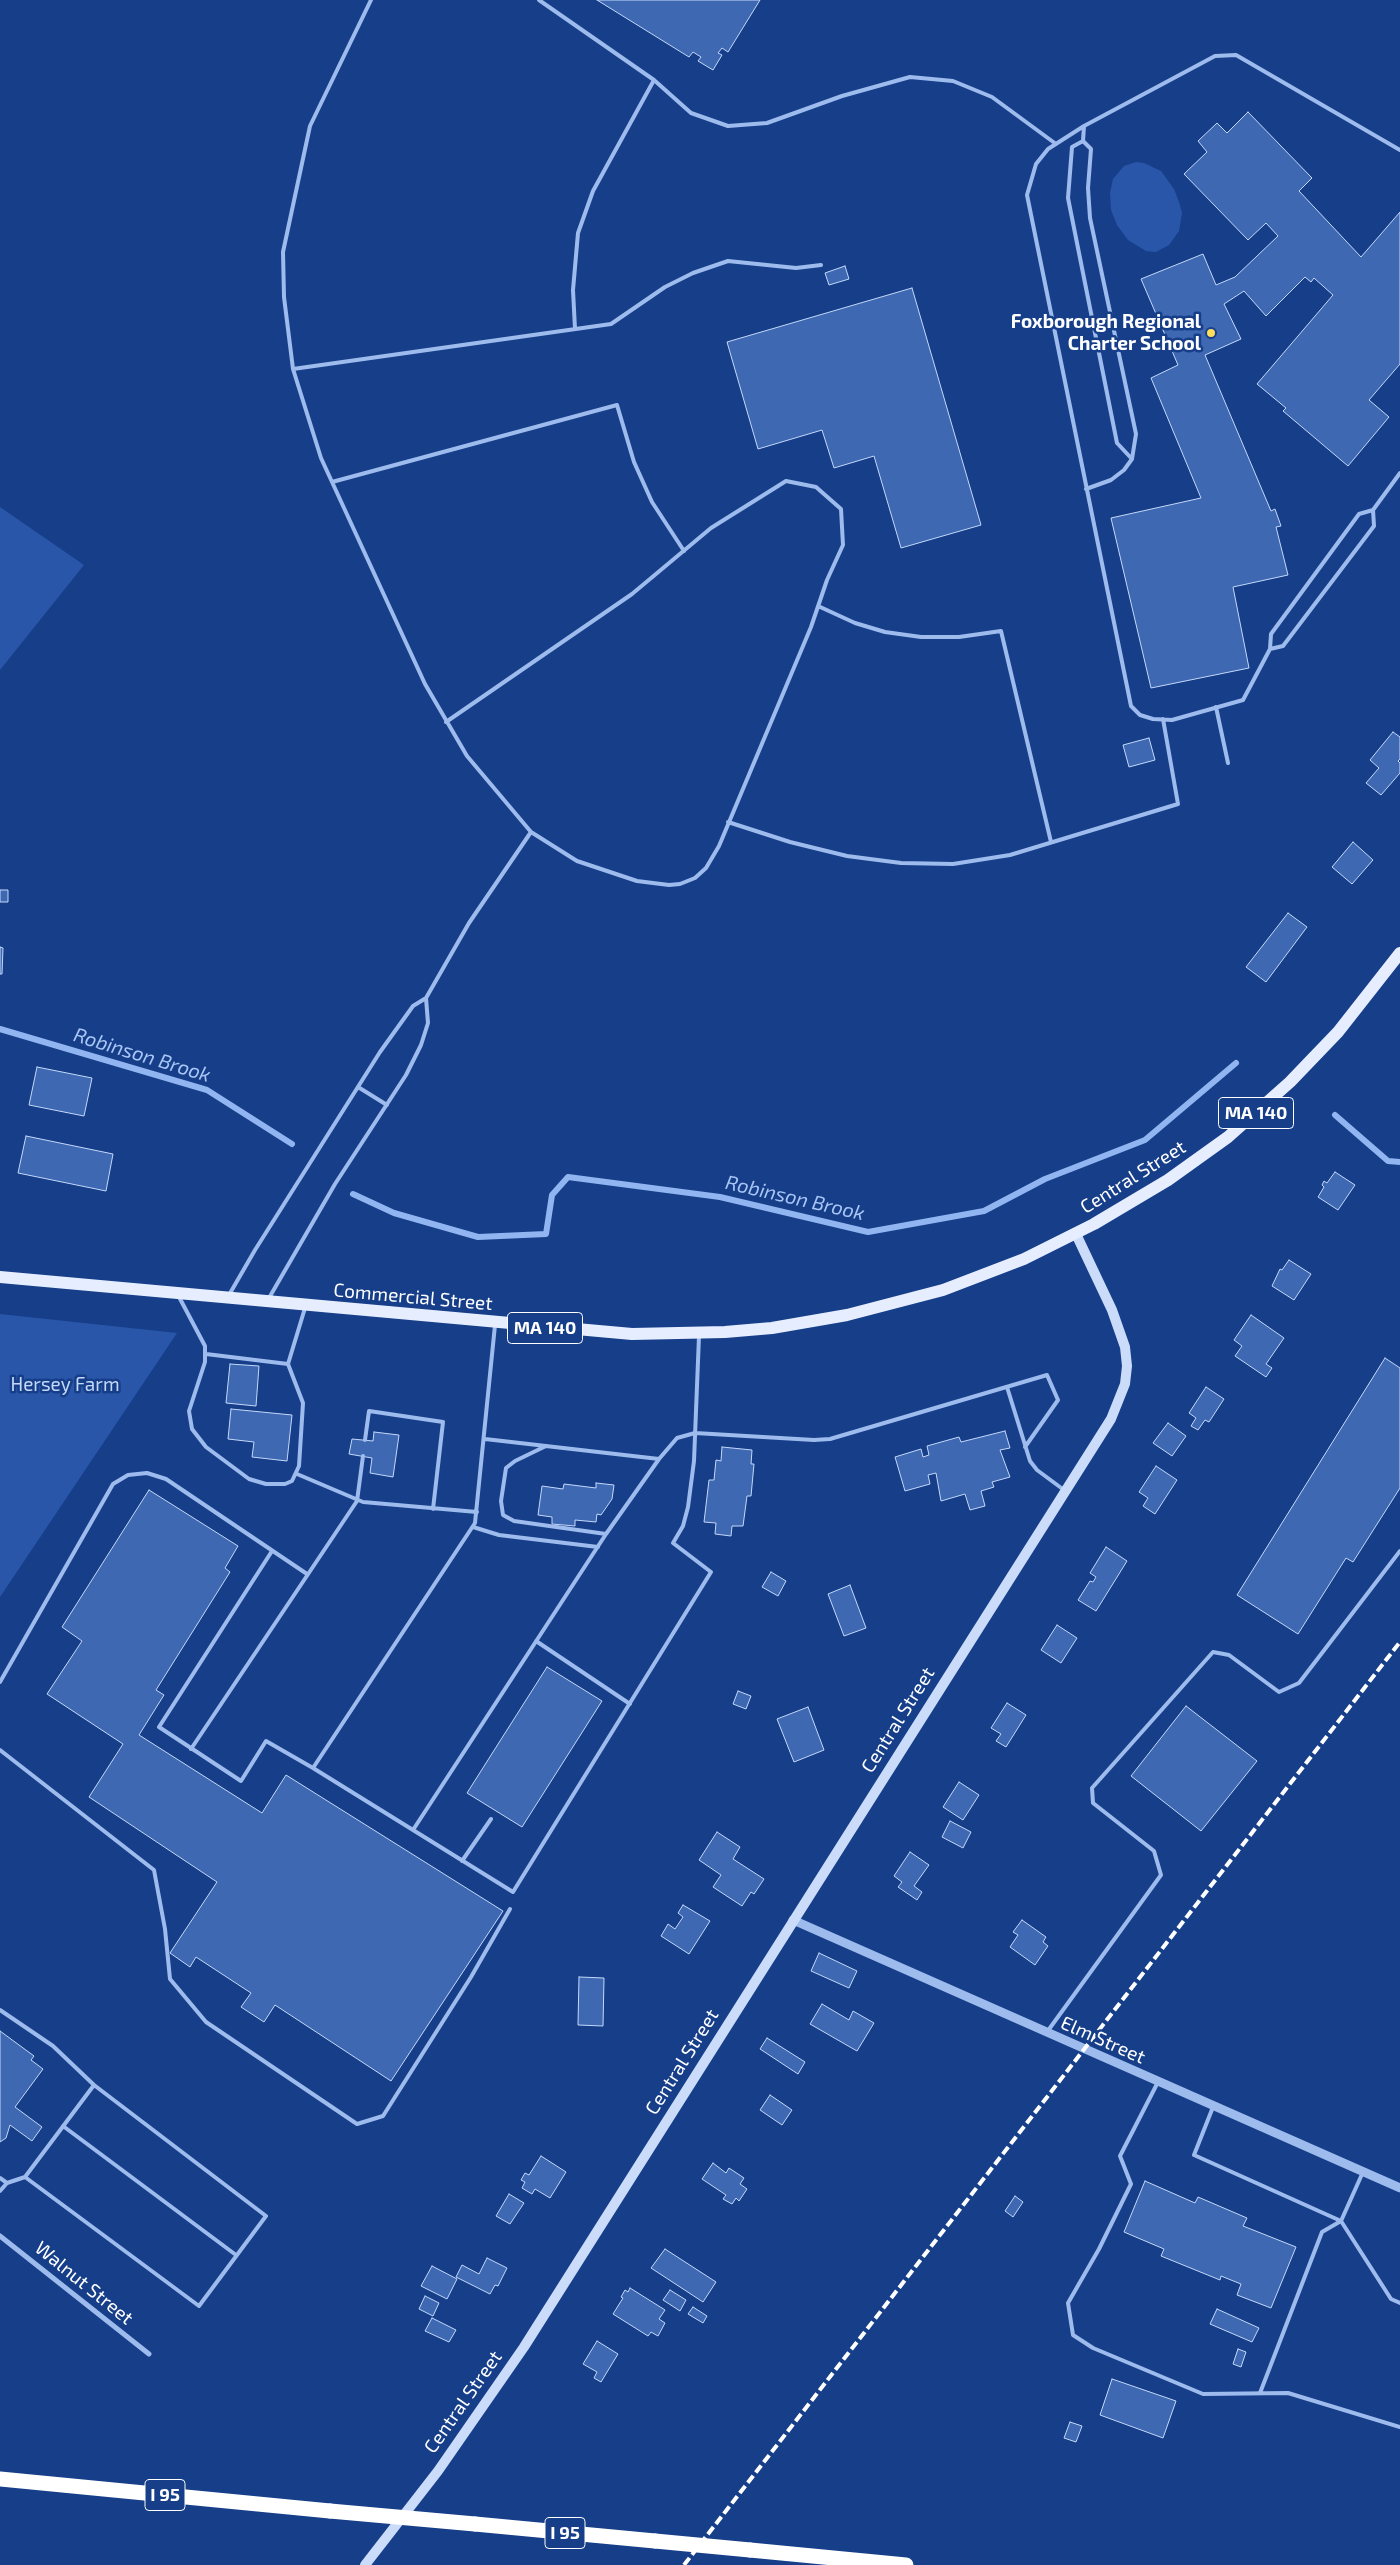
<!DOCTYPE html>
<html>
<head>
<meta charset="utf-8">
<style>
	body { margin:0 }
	canvas { display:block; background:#163e89 }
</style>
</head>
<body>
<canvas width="1400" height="2565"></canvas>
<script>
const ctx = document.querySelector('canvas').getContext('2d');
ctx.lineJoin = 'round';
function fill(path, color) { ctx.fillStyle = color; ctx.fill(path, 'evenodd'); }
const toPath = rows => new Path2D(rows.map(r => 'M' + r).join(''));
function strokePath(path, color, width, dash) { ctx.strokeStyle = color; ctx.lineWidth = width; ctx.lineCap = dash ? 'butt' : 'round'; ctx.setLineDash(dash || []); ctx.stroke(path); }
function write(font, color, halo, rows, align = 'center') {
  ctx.font = font + ' "Exo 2",sans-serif'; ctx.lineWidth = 5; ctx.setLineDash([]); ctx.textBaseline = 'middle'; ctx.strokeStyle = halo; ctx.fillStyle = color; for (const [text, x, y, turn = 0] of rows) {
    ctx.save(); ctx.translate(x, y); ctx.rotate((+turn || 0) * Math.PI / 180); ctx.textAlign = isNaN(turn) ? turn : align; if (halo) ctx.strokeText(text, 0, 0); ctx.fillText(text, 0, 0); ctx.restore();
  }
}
const green = toPath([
	[1136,162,1144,163,1161,171,1174,189,1179,202,1182,213,1179,231,1169,245,1156,252,1146,251,1128,240,1117,225,1111,210,1110,193,1113,179,1124,166],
	[0,507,84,565,0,670],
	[0,1314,177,1333,0,1597]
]);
const stream = toPath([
	[0,1029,207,1090,292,1144],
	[1335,1115,1388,1161,1400,1162],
	[353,1194,394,1213,478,1237,546,1234,552,1195,568,1177,720,1197,868,1232,984,1211,1045,1179,1145,1140,1236,1063]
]);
const building = toPath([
	[597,0,760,0,728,52,722,48,718,53,722,55,713,70,698,61,701,57,693,52,689,57,597,0],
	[1248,112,1312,178,1299,191,1361,257,1400,212,1400,364,1369,400,1389,417,1348,466,1283,411,1286,408,1257,384,1333,295,1314,278,1311,282,1305,277,1266,316,1244,291,1224,304,1241,339,1205,355,1271,511,1275,509,1281,526,1276,527,1288,575,1233,587,1249,668,1151,688,1111,518,1201,498,1151,378,1178,365,1141,279,1203,254,1216,285,1235,277,1278,236,1266,223,1248,240,1184,174,1207,152,1198,141,1217,123,1227,133,1248,112],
	[845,266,849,279,829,285,825,273,845,266],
	[912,288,981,525,901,548,874,456,834,468,822,430,758,449,727,342,912,288],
	[1393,732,1400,737,1400,759,1398,761,1400,763,1400,773,1381,795,1366,783,1379,768,1370,760,1393,732],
	[1149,738,1155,760,1129,767,1123,745,1149,738],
	[1353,842,1373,860,1352,884,1332,867,1353,842],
	[0,890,8,890,8,902,0,902,0,890],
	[1288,913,1307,927,1266,982,1246,967,1288,913],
	[0,947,3,948,2,974,0,974,0,947],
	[37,1067,92,1078,84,1116,29,1105,37,1067],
	[26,1136,113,1154,106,1191,18,1173,26,1136],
	[1335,1172,1355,1185,1338,1210,1318,1197,1324,1187,1322,1185,1324,1181,1327,1183,1335,1172],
	[1289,1260,1311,1274,1294,1300,1272,1286,1280,1269,1282,1270,1289,1260],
	[1251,1315,1284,1338,1266,1364,1272,1368,1266,1377,1235,1356,1242,1346,1234,1340,1251,1315],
	[1385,1358,1400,1368,1400,1488,1353,1562,1346,1558,1298,1634,1237,1595,1385,1358],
	[230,1364,259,1366,256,1406,226,1403,230,1364],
	[1206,1387,1224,1399,1209,1422,1205,1420,1198,1430,1191,1426,1196,1418,1189,1413,1206,1387],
	[231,1409,292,1415,287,1461,252,1457,254,1442,228,1439,231,1409],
	[1168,1423,1186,1436,1172,1456,1153,1443,1168,1423],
	[1005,1431,1010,1448,1000,1450,1010,1477,992,1482,994,1487,981,1491,985,1506,970,1510,965,1494,941,1501,936,1473,928,1475,930,1484,905,1491,895,1457,921,1449,923,1457,929,1455,927,1446,959,1437,961,1442,1005,1431],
	[374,1432,399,1435,393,1477,370,1473,372,1458,349,1454,352,1439,373,1441,374,1432],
	[722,1447,752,1450,751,1464,754,1464,751,1496,747,1496,743,1526,732,1526,731,1536,715,1534,716,1523,704,1522,709,1480,714,1480,716,1460,721,1461,722,1447],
	[1156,1466,1177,1480,1155,1514,1143,1506,1148,1498,1139,1492,1156,1466],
	[596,1483,614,1485,612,1499,601,1515,597,1514,596,1522,575,1520,575,1526,552,1524,552,1517,538,1515,542,1486,563,1489,564,1484,596,1488,596,1483],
	[149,1490,238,1546,225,1568,230,1572,156,1690,164,1695,139,1735,262,1813,286,1775,503,1911,391,2081,275,2005,264,2022,241,2007,251,1993,196,1957,190,1967,170,1953,217,1882,89,1797,123,1744,47,1694,82,1641,62,1627,149,1490],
	[1106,1547,1127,1561,1096,1611,1078,1600,1090,1581,1093,1582,1096,1577,1090,1573,1106,1547],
	[771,1572,786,1581,778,1596,762,1587,771,1572],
	[850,1585,866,1628,844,1636,828,1594,850,1585],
	[1057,1625,1077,1638,1061,1663,1041,1650,1057,1625],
	[547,1667,602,1701,522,1827,467,1793,547,1667],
	[738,1691,751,1696,746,1709,733,1704,738,1691],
	[1007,1703,1026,1715,1006,1747,996,1741,1001,1734,991,1728,1007,1703],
	[1186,1706,1257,1761,1201,1831,1131,1776,1186,1706],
	[808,1707,824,1750,794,1762,777,1719,808,1707],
	[959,1782,979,1795,963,1820,943,1807,959,1782],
	[950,1821,971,1832,963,1848,942,1837,950,1821],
	[717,1832,740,1847,733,1859,764,1879,754,1894,751,1892,742,1906,713,1887,721,1875,699,1860,717,1832],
	[910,1852,929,1865,914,1886,922,1892,917,1900,898,1887,902,1882,894,1876,910,1852],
	[683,1905,710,1921,689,1954,661,1936,668,1924,675,1929,683,1917,678,1913,683,1905],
	[1022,1920,1046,1937,1043,1942,1048,1946,1035,1965,1010,1947,1018,1935,1013,1932,1022,1920],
	[819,1953,857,1971,849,1988,811,1971,819,1953],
	[579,1977,604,1978,603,2026,578,2025,579,1977],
	[822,2004,849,2020,853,2011,874,2023,857,2051,810,2024,822,2004],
	[0,2031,34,2056,31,2060,43,2069,15,2107,42,2127,32,2141,10,2125,6,2138,0,2142,0,2031],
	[767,2038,805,2062,798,2074,760,2049,767,2038],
	[770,2095,792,2110,782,2125,760,2110,770,2095],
	[541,2156,566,2172,550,2198,535,2189,532,2194,522,2188,525,2182,521,2180,525,2173,529,2175,541,2156],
	[713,2163,726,2173,729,2168,744,2178,740,2184,747,2189,739,2201,736,2198,732,2204,723,2199,726,2195,702,2179,713,2163],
	[1145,2181,1195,2203,1198,2197,1247,2218,1243,2226,1296,2247,1271,2308,1237,2295,1241,2284,1221,2276,1220,2280,1161,2256,1164,2249,1124,2232,1145,2181],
	[509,2194,524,2203,510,2224,496,2216,509,2194],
	[1015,2196,1023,2202,1013,2217,1005,2211,1015,2196],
	[665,2249,716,2282,703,2302,651,2268,665,2249],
	[487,2258,507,2268,498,2286,495,2285,490,2294,456,2277,462,2265,479,2274,487,2258],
	[432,2266,457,2279,447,2299,421,2286,432,2266],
	[630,2288,665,2310,659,2319,665,2323,658,2336,651,2332,648,2336,613,2314,623,2298,621,2297,625,2290,628,2292,630,2288],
	[670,2290,686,2300,680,2311,663,2300,670,2290],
	[425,2296,439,2303,433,2316,419,2309,425,2296],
	[693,2307,707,2316,703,2323,688,2314,693,2307],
	[1217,2309,1259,2328,1252,2342,1210,2324,1217,2309],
	[432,2318,456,2330,449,2342,425,2331,432,2318],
	[597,2341,618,2354,601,2382,594,2378,597,2372,583,2364,597,2341],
	[1238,2349,1246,2352,1241,2367,1233,2364,1238,2349],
	[1112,2379,1176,2401,1163,2438,1100,2415,1112,2379],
	[1070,2422,1082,2426,1076,2442,1064,2438,1070,2422]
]);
const service = toPath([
	[539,0,654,80,593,191,578,233,573,290,575,329],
	[654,80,691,113,728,126,767,123,842,96,910,77,953,81,992,97,1056,144],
	[1084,126,1083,141,1091,149,1088,188,1090,218,1136,434,1132,459,1124,470,1111,480,1086,489],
	[1083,141,1072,147,1068,198,1117,443,1132,459],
	[293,369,611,324,665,287,693,273,728,261,796,268,821,265],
	[332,482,617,405,634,462,652,502,684,551],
	[1373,510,1359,514,1271,634,1270,649,1243,700,1172,720,1153,719,1140,715,1131,706,1027,195,1036,164,1048,149,1084,126,1215,56,1236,55,1400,150],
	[818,606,855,623,885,632,921,637,959,637,1001,631,1051,842],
	[1270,649,1283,646,1374,526,1373,510,1400,473],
	[1216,707,1228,763],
	[446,722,632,594,711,528,786,481,816,487,841,509,843,545,827,580,811,627,719,846,706,868,695,878,680,884,669,885,637,881,577,861,531,832],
	[728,822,790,842,847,856,901,863,953,864,1010,855,1178,804,1163,719],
	[358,1087,387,1105],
	[178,1295,205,1346,205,1362,189,1411,192,1429,206,1447,249,1479,266,1484,285,1484,292,1481,299,1466,303,1403,288,1364,305,1308],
	[229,1295,255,1250,380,1052,413,1006,426,998,469,923,531,832,467,756,425,684,321,458,293,369,284,297,283,252,310,126,371,0],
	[269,1298,335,1184,406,1075,421,1045,428,1023,426,998],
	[206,1354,288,1364],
	[1007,1387,1030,1461,1037,1470,1064,1490],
	[485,1439,659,1459],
	[365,1440,369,1411,443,1422,433,1509],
	[546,1446,515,1461,506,1468,501,1501,503,1515,514,1521,606,1534],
	[297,1474,363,1502,477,1512],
	[473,1527,499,1535,598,1547],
	[272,1551,159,1727,241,1781,266,1741,313,1768,513,1892,711,1572,673,1543,683,1526,688,1507,694,1461,699,1336],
	[536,1641,630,1704],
	[0,1682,113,1484,128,1475,147,1473,166,1479,307,1574],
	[191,1749,357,1501,363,1456],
	[0,1750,154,1870,165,1929,170,1979,206,2022,357,2124,383,2116,471,1977,510,1909],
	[313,1768,475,1523,495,1325],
	[413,1830,606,1534,659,1459,677,1438,695,1433,814,1440,830,1439,1047,1375,1058,1400,1025,1447],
	[462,1861,491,1819],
	[0,2010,53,2046,94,2085],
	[1047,2032,1161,1875,1154,1851,1093,1803,1092,1788,1213,1652,1229,1655,1279,1692,1299,1683,1400,1551],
	[1158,2082,1120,2156,1131,2184,1099,2249,1068,2303,1073,2335,1093,2348,1203,2394,1288,2393,1400,2427],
	[1213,2107,1194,2155,1341,2221,1363,2172],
	[63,2126,236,2255],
	[0,2178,7,2183],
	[0,2191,7,2183,25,2177,94,2085,266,2216,199,2306,25,2177],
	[1260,2393,1322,2232,1341,2221,1391,2299,1400,2303]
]);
const minor = toPath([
	[0,2236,149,2354]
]);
const tertiary = toPath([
	[793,1920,1400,2188]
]);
const secondary = toPath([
	[365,2565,438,2471,524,2347,1111,1419,1125,1384,1127,1366,1125,1347,1112,1310,1076,1234]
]);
const primary = toPath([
	[0,1277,632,1334,725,1332,772,1328,847,1315,943,1290,1024,1259,1094,1224,1168,1180,1228,1137,1290,1082,1338,1032,1400,953]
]);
const motorway = toPath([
	[0,2479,330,2511],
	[475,2524,655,2541],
	[750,2550,906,2565]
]);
const rail = toPath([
	[684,2565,1400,1642]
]);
const motorwayBridge = toPath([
	[330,2511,475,2524],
	[655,2541,750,2550]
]);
const markers = [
	[1211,333,5,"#ffde5b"]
];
const shields = [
	[1256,1113,75],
	[545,1328,75],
	[165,2495,40],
	[565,2533,40]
];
const shieldNames = [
	["MA 140",1256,1113],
	["MA 140",545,1328],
	["I 95",165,2495],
	["I 95",565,2533]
];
const poiNames = [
	["Foxborough Regional",1201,322],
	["Charter School",1201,344]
];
const streetNames = [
	["Central Street",1133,1177,-32],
	["Commercial Street",413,1297,5],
	["Central Street",898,1720,-58],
	["Elm Street",1103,2040,24],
	["Central Street",682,2062,-58],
	["Walnut Street",84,2283,39],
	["Central Street",463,2402,-55]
];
const parkNames = [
	["Hersey Farm",65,1385]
];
const waterNames = [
	["Robinson Brook",142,1055,17],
	["Robinson Brook",795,1198,13]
];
fill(green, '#2956a8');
strokePath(stream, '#90b5f1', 6);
fill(building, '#3e68b2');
strokePath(building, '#c4d8fa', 1);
strokePath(service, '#9ebbee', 4);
strokePath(minor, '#9ebbee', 5);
strokePath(tertiary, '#9ebbee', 9);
strokePath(secondary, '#cbdbfa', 10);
strokePath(primary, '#e5edff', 12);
strokePath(motorway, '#fff', 15);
strokePath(rail, '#fff', 4, [9, 4]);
strokePath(motorwayBridge, '#fff', 15);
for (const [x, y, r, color] of markers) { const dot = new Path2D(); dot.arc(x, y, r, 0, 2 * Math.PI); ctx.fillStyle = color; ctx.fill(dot); strokePath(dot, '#163e89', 2); }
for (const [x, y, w] of shields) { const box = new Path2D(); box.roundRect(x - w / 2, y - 15.5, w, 31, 4); ctx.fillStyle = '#163e89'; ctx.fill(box); strokePath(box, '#fff', 1); }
write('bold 18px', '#fff', null, shieldNames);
write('bold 19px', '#fff', '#163e89', poiNames, 'right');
write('19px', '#fff', '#163e89', streetNames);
write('19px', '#c4d8fa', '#163e89', parkNames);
write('italic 20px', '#a9c6f6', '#163e89', waterNames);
</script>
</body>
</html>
